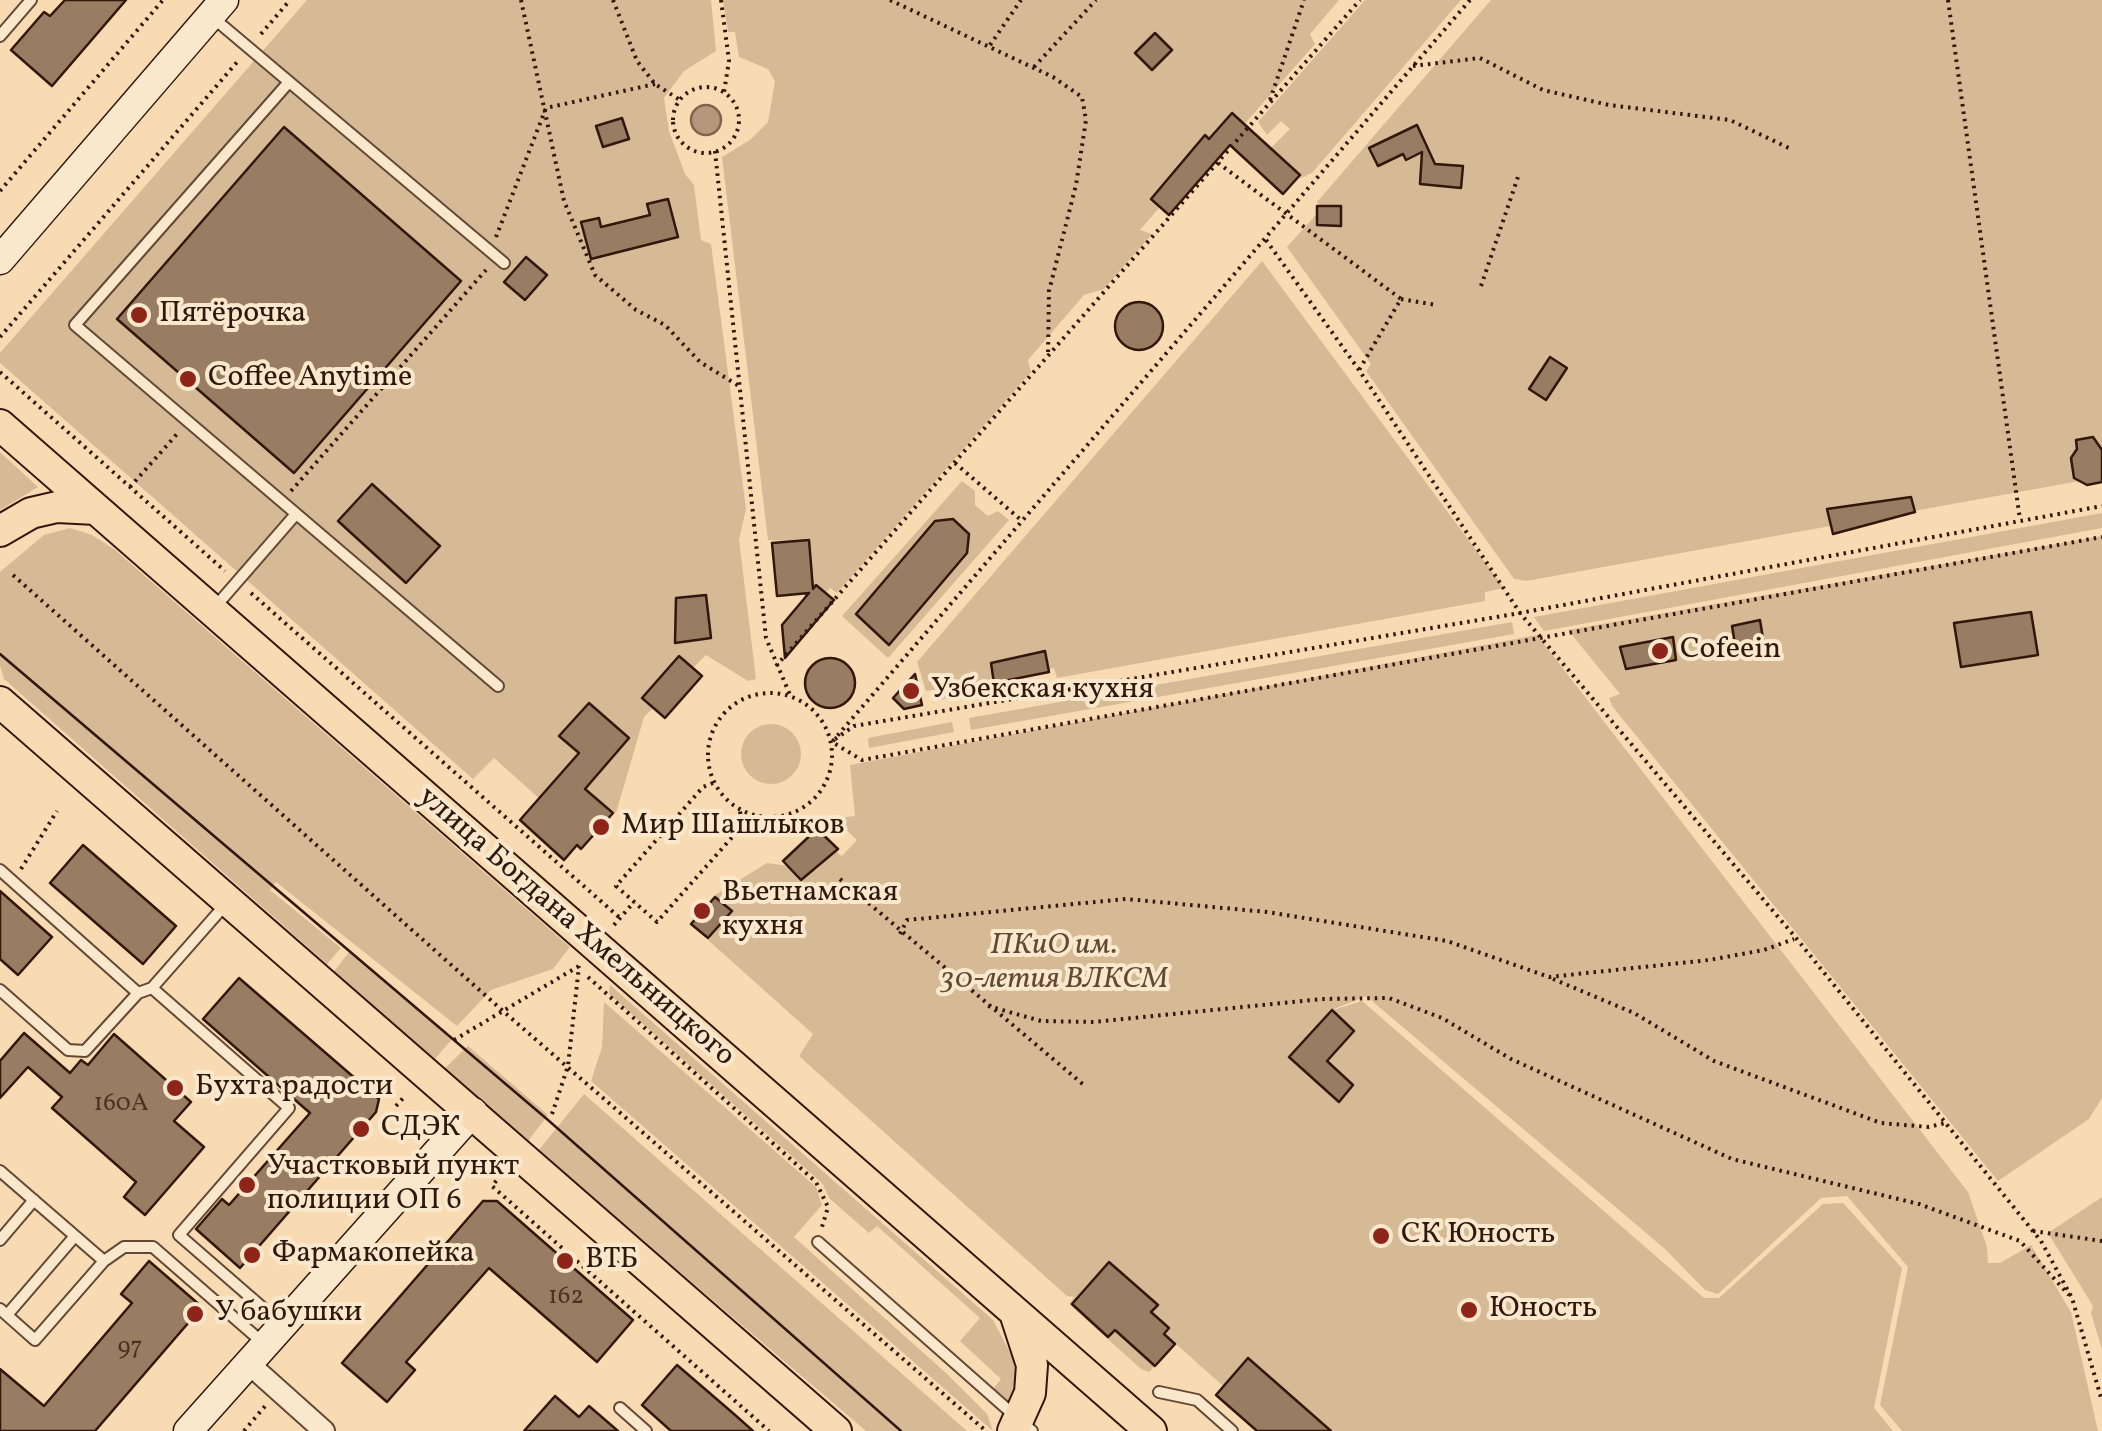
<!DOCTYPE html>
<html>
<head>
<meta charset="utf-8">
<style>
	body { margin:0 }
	canvas { display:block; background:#f8dbb2 }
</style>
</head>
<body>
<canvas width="2102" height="1431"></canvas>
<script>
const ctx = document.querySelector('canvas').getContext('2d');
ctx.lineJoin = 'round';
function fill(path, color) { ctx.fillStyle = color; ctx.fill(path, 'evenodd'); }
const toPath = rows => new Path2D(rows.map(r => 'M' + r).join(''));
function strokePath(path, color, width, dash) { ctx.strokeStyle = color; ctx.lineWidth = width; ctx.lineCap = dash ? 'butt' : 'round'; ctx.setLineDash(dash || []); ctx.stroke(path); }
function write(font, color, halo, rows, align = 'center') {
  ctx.font = font + ' Vollkorn,serif'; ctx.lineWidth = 8; ctx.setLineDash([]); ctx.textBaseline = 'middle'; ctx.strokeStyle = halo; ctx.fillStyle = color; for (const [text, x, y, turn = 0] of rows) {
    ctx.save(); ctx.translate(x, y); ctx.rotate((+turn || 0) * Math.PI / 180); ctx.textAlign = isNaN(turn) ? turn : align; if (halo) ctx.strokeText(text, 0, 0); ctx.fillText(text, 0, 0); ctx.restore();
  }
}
const green = toPath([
	[307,0,711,0,716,51,684,71,664,98,669,131,685,174,694,185,701,240,711,244,746,509,739,540,756,679,748,681,706,655,644,717,616,813,596,798,571,827,494,758,473,779,0,363,0,353],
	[723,0,1339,0,1310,34,1315,44,1233,137,1223,134,1140,230,1152,234,1104,289,1084,295,1028,360,1031,372,837,593,830,588,807,615,796,541,768,540,722,157,750,140,768,122,775,81,768,69,739,57,735,32,728,32],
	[1365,0,1461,0,1312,173,1298,179,1288,176,1272,157,1271,148,1290,129,1281,121,1267,135,1258,122],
	[1491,0,2102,0,2102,477,1526,581,1514,579,1366,371,1371,364,1287,247,1322,208,1317,202],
	[1262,261,1504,588,1485,592,1485,601,1057,678,1054,668,971,683,969,692,937,701,933,690,926,691,917,662],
	[0,452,38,487,0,510],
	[962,481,975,491,975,505,988,516,998,511,1009,520,888,658,842,616],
	[2102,513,2102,528,1544,631,1534,617],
	[70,528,92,535,114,549,570,947,553,969,491,990,457,1026,276,882,270,890,341,948,327,964,4,679,0,666,0,572,44,535],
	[2102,536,2102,1098,2089,1119,1998,1181,1612,706,1609,698,1620,694,1568,630],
	[1512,622,1514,634,971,730,969,718],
	[1537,635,1968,1192,1987,1247,1988,1263,2000,1263,2031,1245,2071,1312,2098,1431,1902,1431,1880,1405,1908,1267,1847,1196,1821,1198,1718,1294,1705,1290,1665,1249,1366,996,1327,1012,1362,1001,1704,1298,1719,1298,1823,1204,1843,1203,1902,1268,1874,1408,1893,1431,1257,1431,1216,1395,1223,1386,1176,1344,1149,1372,1141,1369,1069,1304,1074,1297,1067,1296,799,1056,813,1034,708,940,732,912,715,895,767,863,816,870,834,850,842,856,857,840,841,825,846,817,855,816,850,765],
	[952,722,954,732,869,748,868,738],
	'741 754a30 30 0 1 1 60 0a30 30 0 1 1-60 0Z',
	[350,951,453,1038,434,1060,331,975],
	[610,985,993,1320,1018,1368,1011,1407,993,1389,1001,1379,960,1341,980,1318,877,1226,869,1233,830,1199,822,1183,609,994],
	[604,1002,816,1187,822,1205,794,1237,946,1373,987,1414,993,1431,591,1081,602,1047],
	[468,1046,548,1115,528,1141,444,1069],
	[584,1094,967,1431,866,1431,538,1151],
	[2102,1197,2102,1349,2091,1313,2093,1306,2048,1233]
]);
const water = toPath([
	'691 120a15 15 0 1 1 30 0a15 15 0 1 1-30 0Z'
]);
const building = toPath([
	[65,0,126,0,52,86,11,50,44,12,50,16,65,0],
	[1155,33,1172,50,1152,70,1135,53,1155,33],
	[1232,113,1300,175,1283,194,1230,145,1169,215,1151,199,1205,135,1209,139,1232,113],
	[622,118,629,139,603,147,596,126,622,118],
	[1417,125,1435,164,1463,166,1461,188,1420,184,1422,152,1406,160,1403,154,1378,166,1369,148,1417,125],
	[284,127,461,281,294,473,117,319,284,127],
	[668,199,678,237,591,259,581,222,599,218,601,227,650,215,647,204,668,199],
	[1317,206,1341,206,1341,226,1317,225,1317,206],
	[526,257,547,275,525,300,504,282,526,257],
	'1115 326a24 24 0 1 1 48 0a24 24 0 1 1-48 0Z',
	[1550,357,1567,368,1546,400,1529,389,1550,357],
	[2093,437,2102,450,2102,482,2087,485,2074,478,2071,458,2077,449,2076,440,2093,437],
	[372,484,440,546,406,583,338,521,372,484],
	[1911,497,1915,512,1833,534,1827,509,1911,497],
	[953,519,969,534,967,553,889,645,856,614,935,521,953,519],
	[809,540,813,589,816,585,834,600,785,658,782,625,809,593,777,596,772,543,809,540],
	[706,595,711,638,675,643,676,598,706,595],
	[2031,612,2038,655,1961,667,1954,623,2031,612],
	[1760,620,1764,645,1736,650,1732,626,1760,620],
	[1673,637,1676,660,1626,669,1620,647,1673,637],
	[1045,651,1049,672,994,683,991,663,1045,651],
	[679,656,702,676,665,718,642,698,679,656],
	'805 683a25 25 0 1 1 50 0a25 25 0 1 1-50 0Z',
	[915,674,922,705,904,709,893,698,915,674],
	[589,703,629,738,585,789,613,813,581,849,577,845,564,860,520,820,579,753,559,736,589,703],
	[817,829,838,849,801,880,783,861,817,829],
	[83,845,176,926,143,964,50,883,83,845],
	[0,891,52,937,18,975,0,959,0,891],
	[715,897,732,911,708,938,691,924,715,897],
	[239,978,379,1099,376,1112,240,1268,196,1229,222,1199,229,1205,310,1113,203,1019,239,978],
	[1332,1010,1354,1031,1327,1061,1353,1085,1339,1102,1289,1057,1332,1010],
	[24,1033,70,1073,81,1060,88,1065,114,1034,191,1102,174,1121,204,1147,145,1215,124,1197,136,1182,52,1108,62,1097,28,1067,0,1098,0,1061,24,1033],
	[483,1201,497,1201,633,1320,597,1362,489,1268,406,1362,415,1370,387,1402,342,1363,483,1201],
	[149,1261,202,1307,95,1431,0,1431,0,1369,44,1406,132,1303,121,1294,149,1261],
	[1109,1262,1158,1305,1151,1312,1169,1328,1164,1334,1175,1344,1155,1366,1115,1330,1108,1337,1072,1304,1109,1262],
	[1248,1358,1331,1431,1257,1431,1216,1395,1248,1358],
	[677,1365,734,1414,753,1431,671,1431,642,1405,677,1365],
	[555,1396,579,1417,589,1406,618,1431,524,1431,555,1396]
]);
const path = toPath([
	[521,0,564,201,595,275,636,310,665,325,700,362,739,386],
	[613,0,637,61,655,84,680,100],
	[721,0,729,61,724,92],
	[890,0,1053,77,1082,97,1086,120,1076,185,1049,291,1048,356],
	[1470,0,832,742,862,760,2102,537],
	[1948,0,2020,520],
	[261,34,290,0],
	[990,45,1021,0],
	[1413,66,1480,58,1543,90,1609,105,1730,120,1793,150],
	[1034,67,1096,0],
	'673 120a33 33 0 1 1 66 0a33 33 0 1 1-66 0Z',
	[1270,100,1304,0],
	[715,151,766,638,790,695],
	[1218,163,1401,299,1359,370],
	[0,191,163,0],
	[496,237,546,108,655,84],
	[1266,240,1359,370,1520,613,1796,938,2041,1241,2072,1298,2102,1401],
	[1481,286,1519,174],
	[1401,299,1436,305],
	[0,337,238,61],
	[0,372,225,571],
	[955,463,1021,520],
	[130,487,177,434],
	[291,491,486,270],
	[13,575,503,1011,986,1431],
	[251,593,620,918],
	[776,666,1360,0],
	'708 755a62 62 0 1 1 124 0a62 62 0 1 1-124 0Z',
	[835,739,854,726,1520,613,2102,506],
	[713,783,703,787,616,886,657,922,742,826,740,811],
	[21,869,57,811],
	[840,879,1085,1086],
	[614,925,634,902],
	[900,934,907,920,1126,899,1267,912,1447,941,1549,977,1709,960,1764,950,1794,939],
	[588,977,816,1182,828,1207,822,1227],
	[1553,979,1634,1013,1714,1061,1881,1123,1929,1127,1945,1123],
	[988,1006,1041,1021,1094,1022,1322,999,1389,998,1442,1018,1511,1059,1732,1159,1919,1204,2020,1241,2069,1295],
	[454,1040,579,966],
	[396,1106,405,1096],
	[395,1113,411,1127],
	[552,1114,568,1066,579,966],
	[501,1175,492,1186,769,1431],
	[2033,1231,2102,1241],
	[244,1431,266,1405]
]);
const lane = toPath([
	[211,16,504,263],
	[0,36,31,0],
	[289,82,75,325,498,686],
	[216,606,296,514],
	[0,870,138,993],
	[152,988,289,1108,179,1235,279,1322],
	[0,990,68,1050,85,1051,138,993,152,988,225,905],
	[0,1171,104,1261],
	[0,1240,34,1200],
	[818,1242,1032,1431],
	[0,1309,35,1340,104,1261,124,1247,153,1247,262,1342],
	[7,1315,75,1236],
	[1159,1392,1197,1400,1232,1431],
	[620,1408,646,1431]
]);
const street = toPath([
	[248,1363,324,1431]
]);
const secondary = toPath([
	[0,260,224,0],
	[188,1431,473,1112]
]);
const primary = toPath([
	[0,425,1151,1431],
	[0,531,31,513,57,507,96,509],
	[0,702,836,1431],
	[1013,1431,1030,1393,1032,1365,1016,1316]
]);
const tram = toPath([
	[0,654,548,1120,901,1431]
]);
const markers = [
	[139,315,10,"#8f2418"],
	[188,379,10,"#8f2418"],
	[1660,651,10,"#8f2418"],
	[911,691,10,"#8f2418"],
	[601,827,10,"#8f2418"],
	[702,911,10,"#8f2418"],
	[175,1088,10,"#8f2418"],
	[361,1129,10,"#8f2418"],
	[247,1185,10,"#8f2418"],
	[1381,1236,10,"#8f2418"],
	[252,1255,10,"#8f2418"],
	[565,1261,10,"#8f2418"],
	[1469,1310,10,"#8f2418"],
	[195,1314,10,"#8f2418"]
];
const numberNames = [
	["160А",121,1105],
	["162",566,1298],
	["97",130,1349]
];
const poiNames = [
	["Пятёрочка",159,315],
	["Coffee Anytime",208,379],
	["Cofeein",1680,651],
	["Узбекская кухня",931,691],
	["Мир Шашлыков",621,827],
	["Вьетнамская",722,894],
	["кухня",722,928],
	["Бухта радости",195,1088],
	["СДЭК",381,1129],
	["Участковый пункт",267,1168],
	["полиции ОП 6",267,1202],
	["СК Юность",1401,1236],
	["Фармакопейка",272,1255],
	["ВТБ",585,1261],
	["Юность",1489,1310],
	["У бабушки",215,1314]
];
const streetNames = [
	["улица Богдана Хмельницкого",575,928,41]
];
const parkNames = [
	["ПКиО им.",1054,947],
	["30-летия ВЛКСМ",1054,981]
];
fill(green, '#d6ba96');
fill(water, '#b5987a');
strokePath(water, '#81644e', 2.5);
fill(building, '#997d62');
strokePath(building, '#32170c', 2.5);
strokePath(lane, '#644836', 14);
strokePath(street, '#644836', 24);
strokePath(secondary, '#32170c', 31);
strokePath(primary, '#32170c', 34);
strokePath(path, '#32170c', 4, [2.5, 5]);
strokePath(lane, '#fae8cd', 10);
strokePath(street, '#fae8cd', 20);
strokePath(secondary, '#fae8cd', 28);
strokePath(primary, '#f8dbb2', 30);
strokePath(tram, '#32170c', 2.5);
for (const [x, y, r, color] of markers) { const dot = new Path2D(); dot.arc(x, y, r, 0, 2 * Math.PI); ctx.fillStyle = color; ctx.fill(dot); strokePath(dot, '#fae8cd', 4); }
write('25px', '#4c3022', null, numberNames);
write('30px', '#32170c', '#fae8cd', poiNames, 'left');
write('30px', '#32170c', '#fae8cd', streetNames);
write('italic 30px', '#634835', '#fae8cd', parkNames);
</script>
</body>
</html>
